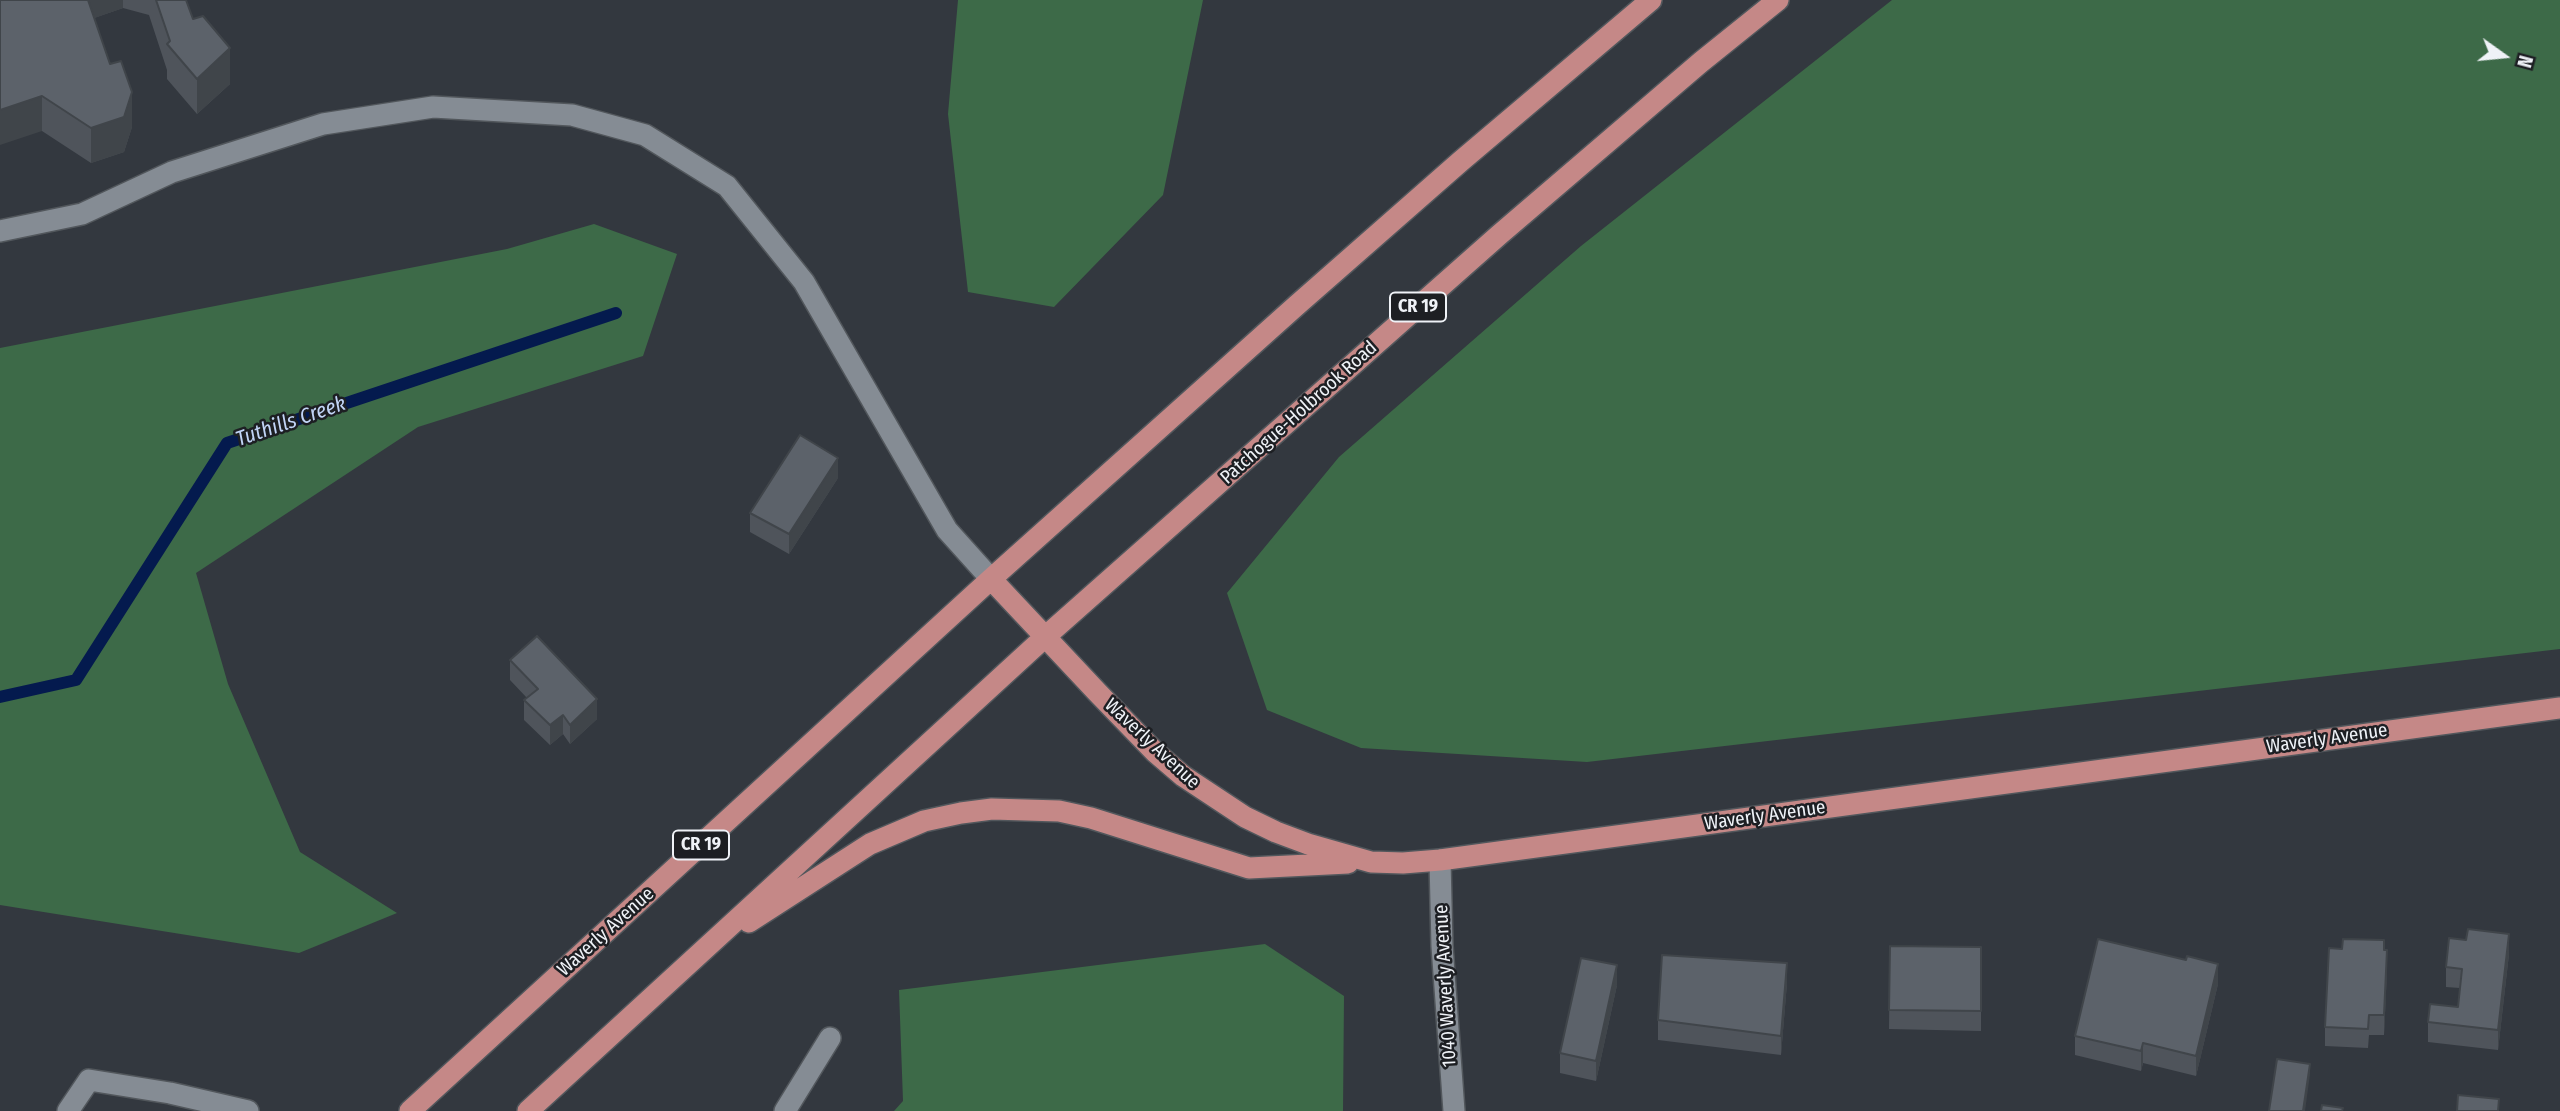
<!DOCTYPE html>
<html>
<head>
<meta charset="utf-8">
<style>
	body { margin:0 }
	#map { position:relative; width:2560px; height:1111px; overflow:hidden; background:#33383f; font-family:"Fira Sans Condensed",sans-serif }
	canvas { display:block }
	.north { position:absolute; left:2469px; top:21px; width:70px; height:70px; -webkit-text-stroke:5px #1d1f23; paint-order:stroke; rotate:105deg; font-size:19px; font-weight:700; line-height:28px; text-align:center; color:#eff2f7 }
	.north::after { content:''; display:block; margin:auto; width:24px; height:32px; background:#eff2f7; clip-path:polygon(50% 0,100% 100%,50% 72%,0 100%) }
</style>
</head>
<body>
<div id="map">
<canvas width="2560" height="1111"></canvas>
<div class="north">N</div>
</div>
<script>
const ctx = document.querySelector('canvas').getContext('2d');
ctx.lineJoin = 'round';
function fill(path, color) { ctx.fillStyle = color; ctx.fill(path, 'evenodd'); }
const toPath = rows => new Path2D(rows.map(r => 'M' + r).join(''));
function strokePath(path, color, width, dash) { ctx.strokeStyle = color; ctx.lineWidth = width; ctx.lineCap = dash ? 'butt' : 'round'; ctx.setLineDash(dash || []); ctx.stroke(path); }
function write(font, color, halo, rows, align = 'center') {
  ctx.font = font + ' "Fira Sans Condensed",sans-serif'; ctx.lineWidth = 5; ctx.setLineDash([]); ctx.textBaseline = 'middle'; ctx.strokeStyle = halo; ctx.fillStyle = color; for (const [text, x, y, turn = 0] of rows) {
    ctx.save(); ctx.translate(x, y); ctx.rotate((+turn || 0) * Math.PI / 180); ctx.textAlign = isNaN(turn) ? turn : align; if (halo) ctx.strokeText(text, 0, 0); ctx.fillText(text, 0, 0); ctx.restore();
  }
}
const green = toPath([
	[958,0,1203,0,1163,195,1054,307,968,292,948,114],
	[1892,0,2560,0,2560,649,1587,762,1361,748,1267,710,1227,593,1339,457,1581,246],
	[594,224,677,254,643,356,418,427,196,573,228,684,300,852,397,913,299,953,0,905,0,348,507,249],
	[1265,944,1344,996,1343,1111,894,1111,903,1101,899,990]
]);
const stream = toPath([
	[0,697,76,680,227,443,616,313]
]);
const minor = toPath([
	[0,231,82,214,172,172,323,124,433,107,572,115,645,135,727,186,804,282,947,530,991,579],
	[1440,860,1442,946,1454,1111],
	[68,1111,89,1080,170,1093,248,1111],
	[785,1111,830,1038]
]);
const major = toPath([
	[991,579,1097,692,1155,752,1183,776,1245,817,1276,832,1308,844,1371,862,1403,863,1440,860,2560,708],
	[749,922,870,844,924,821,961,813,992,809,1059,811,1091,818,1249,868,1348,863],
	[410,1111,991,579,1297,305,1461,161,1651,0],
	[528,1111,1045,637,1499,235,1701,62,1778,0]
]);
const wall = toPath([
	[0,0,186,0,193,19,230,84,197,114,167,79,167,70,149,15,123,8,94,18,132,127,124,152,91,163,42,131],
	[838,478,789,554,750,532,750,513],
	[510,660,597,719,570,744,563,734,550,745,524,720,524,700,527,698,510,680],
	[1890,946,1981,947,1981,1031,1889,1029],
	[2384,950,2387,970,2384,1035,2369,1035,2368,1048,2325,1046,2325,1027],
	[2509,954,2498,1050,2428,1042,2428,1022,2458,1007,2460,988,2446,987,2446,967],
	[1787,983,1781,1055,1658,1040,1658,1020],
	[2218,984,2196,1076,2143,1063,2141,1071,2075,1055,2075,1036],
	[1617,985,1596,1081,1560,1073,1560,1053]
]);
const shadedWall = toPath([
	[83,0,123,0,123,8,83,22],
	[230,48,230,84,197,114,197,79],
	[132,92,132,127,124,152,91,163,91,128],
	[42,96,42,131,0,145,0,110],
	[838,458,838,478,789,554,789,534],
	[597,699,597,719,570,744,570,725],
	[563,715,563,734,550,745,550,725],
	[2509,934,2509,954,2498,1050,2498,1030],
	[2387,950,2387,970,2384,1035,2384,1015],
	[1787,963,1787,983,1781,1055,1781,1036],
	[2218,964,2218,984,2196,1076,2196,1056],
	[1617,965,1617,985,1596,1081,1596,1061],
	[2143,1043,2143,1063,2141,1071,2141,1051],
	[2310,1064,2310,1074,2305,1111,2303,1111]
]);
const building = toPath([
	[0,0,88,0,110,64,121,61,132,92,124,117,91,128,42,96,0,110,0,0],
	[156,0,186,0,193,19,203,16,230,48,197,79,167,44,170,41,156,0],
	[800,435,838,458,789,534,750,513,800,435],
	[537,636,597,699,570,725,563,715,550,725,524,700,538,689,510,660,537,636],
	[2468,929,2509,934,2498,1030,2428,1022,2430,1004,2458,1007,2462,969,2446,967,2449,938,2466,940,2468,929],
	[2098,939,2186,960,2187,956,2218,964,2196,1056,2143,1043,2141,1051,2075,1036,2098,939],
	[2343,939,2384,940,2384,950,2387,950,2384,1015,2369,1015,2368,1029,2325,1027,2329,948,2342,949,2343,939],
	[1890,946,1981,947,1981,1011,1889,1010,1890,946],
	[1662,955,1787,963,1781,1036,1658,1020,1662,955],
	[1581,958,1617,965,1596,1061,1560,1053,1581,958],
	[2277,1059,2310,1064,2303,1111,2269,1111,2277,1059],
	[2458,1095,2499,1099,2498,1111,2457,1111,2458,1095],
	[2322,1105,2343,1108,2342,1111,2321,1111,2322,1105]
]);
const shields = [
	[1418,307,56],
	[701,845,56]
];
const shieldNames = [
	["CR 19",1418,307],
	["CR 19",701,845]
];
const streetNames = [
	["Patchogue-Holbrook Road",1299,413,-42],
	["Waverly Avenue",2327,739,-8],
	["Waverly Avenue",1152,744,43],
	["Waverly Avenue",1765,816,-8],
	["Waverly Avenue",606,932,-42],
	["1040 Waverly Avenue",1446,986,-93]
];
const waterNames = [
	["Tuthills Creek",291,422,-19]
];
fill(green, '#3d6a48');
strokePath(stream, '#041a4e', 12);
strokePath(minor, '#52575c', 24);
strokePath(major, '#52575c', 24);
strokePath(minor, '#858c94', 21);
strokePath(major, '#c58887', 21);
fill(wall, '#4f545b');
fill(shadedWall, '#40454a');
fill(building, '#5c626a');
strokePath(building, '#40454a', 2);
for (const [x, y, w] of shields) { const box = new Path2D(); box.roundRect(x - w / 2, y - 14.5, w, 29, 5); ctx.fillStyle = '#1d1f23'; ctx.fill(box); strokePath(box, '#eff2f7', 2); }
write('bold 18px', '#eff2f7', null, shieldNames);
write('19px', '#eff2f7', '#1d1f23', streetNames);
write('italic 21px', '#c2d5f7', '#1d1f23', waterNames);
</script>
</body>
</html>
